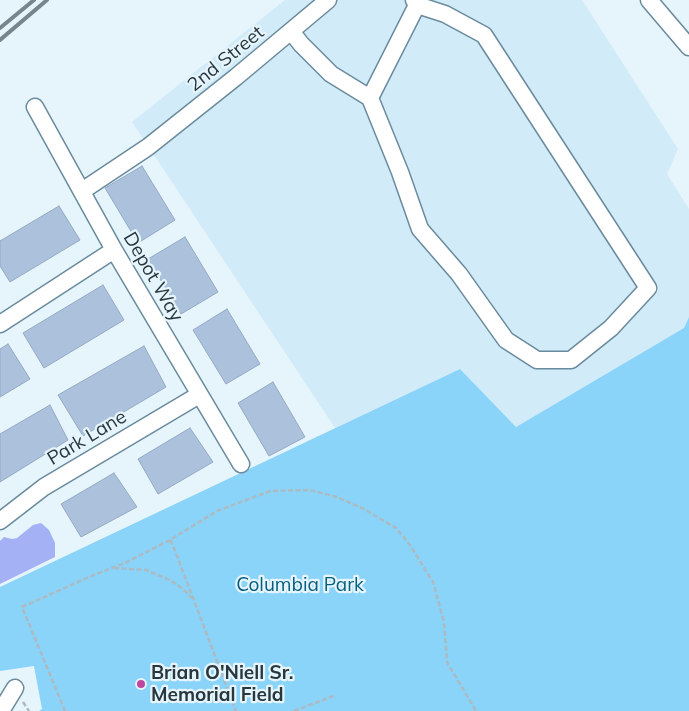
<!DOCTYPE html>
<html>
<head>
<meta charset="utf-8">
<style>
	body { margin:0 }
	canvas { display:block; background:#e6f4fc }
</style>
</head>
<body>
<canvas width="689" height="711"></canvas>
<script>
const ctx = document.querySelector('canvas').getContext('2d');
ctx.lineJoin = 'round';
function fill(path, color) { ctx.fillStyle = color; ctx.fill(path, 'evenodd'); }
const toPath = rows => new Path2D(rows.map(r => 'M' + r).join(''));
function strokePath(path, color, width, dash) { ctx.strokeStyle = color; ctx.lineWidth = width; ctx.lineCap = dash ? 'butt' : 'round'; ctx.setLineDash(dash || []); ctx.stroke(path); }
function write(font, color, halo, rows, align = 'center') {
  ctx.font = font + ' Mulish,sans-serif'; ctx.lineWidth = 4.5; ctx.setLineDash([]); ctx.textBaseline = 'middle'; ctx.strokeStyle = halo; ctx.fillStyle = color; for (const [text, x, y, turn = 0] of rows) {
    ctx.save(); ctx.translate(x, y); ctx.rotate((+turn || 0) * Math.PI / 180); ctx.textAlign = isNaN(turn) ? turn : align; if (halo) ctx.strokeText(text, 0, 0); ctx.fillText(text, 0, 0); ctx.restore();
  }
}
const built = toPath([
	[285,0,582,0,678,149,667,174,689,209,689,317,684,328,516,427,460,369,335,428,132,122]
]);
const green = toPath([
	[689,317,689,711,39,711,42,709,34,666,0,671,0,587,460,369,516,427,684,328]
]);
const water = toPath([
	[41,523,49,530,55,543,55,557,0,584,0,541,4,537,12,539,17,538,33,525]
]);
const building = toPath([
	[142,166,175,220,138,243,105,188,142,166],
	[59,206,80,240,10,282,0,266,0,241,59,206],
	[185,237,218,292,181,314,148,259,185,237],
	[103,285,124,320,44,368,23,333,103,285],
	[227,309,260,364,226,384,193,330,227,309],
	[8,344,30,379,0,397,0,349,8,344],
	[144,346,166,387,83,436,58,395,144,346],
	[273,382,305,437,269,456,238,403,273,382],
	[50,405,68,440,0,482,0,434,50,405],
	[190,428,213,462,158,494,138,459,190,428],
	[114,473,137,507,81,537,61,504,114,473]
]);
const path = toPath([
	[170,540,174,548,236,711],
	[114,568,146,570,170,580,183,589,192,598],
	[23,702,29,711],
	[65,711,22,607,89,577,127,562,170,540,217,511,270,491,310,490,337,497,362,508,396,528,410,545,433,582,444,622,447,662,476,711],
	[294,711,336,695]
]);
const minor = toPath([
	[414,0,417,5,445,14,484,35,648,288,611,328,571,360,537,360,506,340,459,274,420,229,400,172,370,98,417,5],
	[649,0,689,47],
	[291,31,301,44,331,74,370,98],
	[35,107,114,250,241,464],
	[82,191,148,147,236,77,328,0],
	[0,324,114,250],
	[0,521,44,487,199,395],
	[0,707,4,706,15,688]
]);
const rail = toPath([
	[0,28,34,0],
	[0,40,47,0]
]);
const markers = [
	[141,684,5,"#bf489f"]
];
const streetNames = [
	["2nd Street",226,59,-39],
	["Depot Way",153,277,60],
	["Park Lane",87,438,-31]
];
const parkNames = [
	["Columbia Park",300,585]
];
const poiNames = [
	["Brian O'Niell Sr.",151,673],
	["Memorial Field",151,695]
];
fill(built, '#d2ebf9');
fill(green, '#8ad3f9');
fill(water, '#a4b2f5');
fill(building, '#abc1dc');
strokePath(building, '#94aac4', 1);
strokePath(minor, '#6a8b9d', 19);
strokePath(path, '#acbac2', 2.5, [5, 2.5]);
strokePath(minor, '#fff', 16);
strokePath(rail, '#77858c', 4);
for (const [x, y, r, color] of markers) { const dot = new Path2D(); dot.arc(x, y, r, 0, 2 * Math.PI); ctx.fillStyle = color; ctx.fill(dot); strokePath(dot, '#e6f4fc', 2); }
write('19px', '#28363d', '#e6f4fc', streetNames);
write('19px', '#035f80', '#e6f4fc', parkNames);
write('bold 19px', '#28363d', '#e6f4fc', poiNames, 'left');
</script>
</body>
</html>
